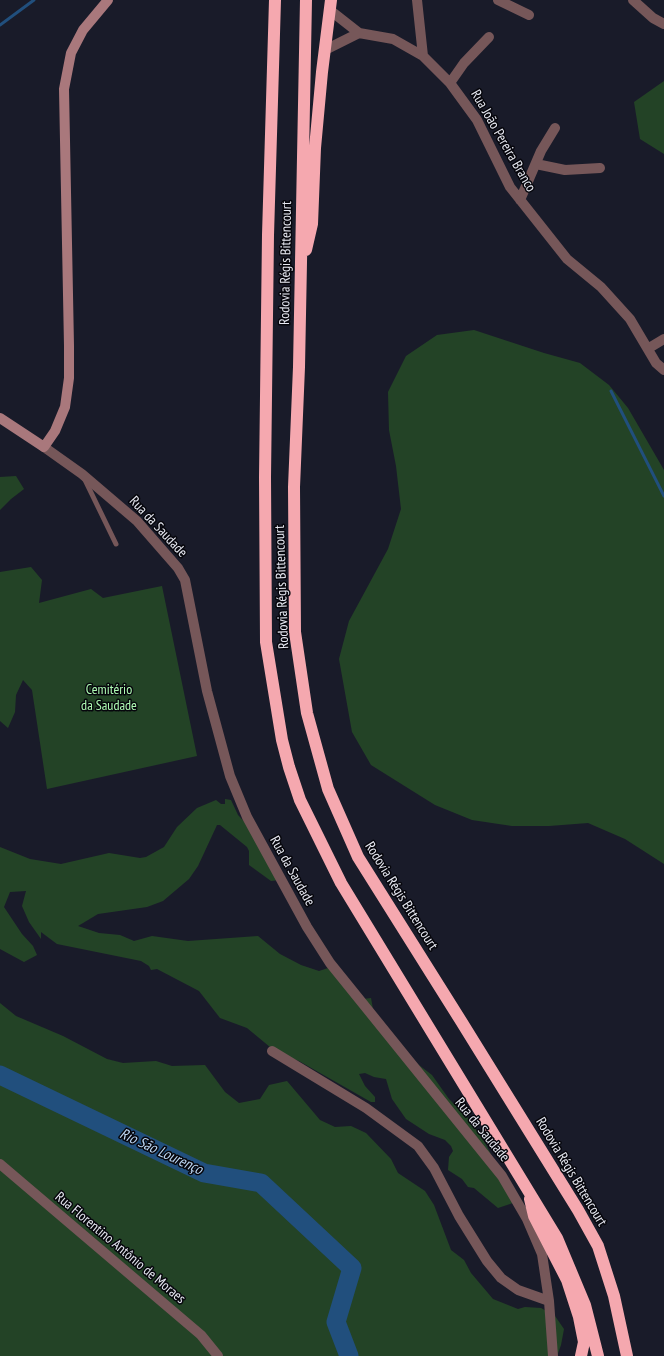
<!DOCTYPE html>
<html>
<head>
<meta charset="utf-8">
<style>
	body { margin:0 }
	canvas { display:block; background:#191b29 }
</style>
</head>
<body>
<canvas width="664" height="1356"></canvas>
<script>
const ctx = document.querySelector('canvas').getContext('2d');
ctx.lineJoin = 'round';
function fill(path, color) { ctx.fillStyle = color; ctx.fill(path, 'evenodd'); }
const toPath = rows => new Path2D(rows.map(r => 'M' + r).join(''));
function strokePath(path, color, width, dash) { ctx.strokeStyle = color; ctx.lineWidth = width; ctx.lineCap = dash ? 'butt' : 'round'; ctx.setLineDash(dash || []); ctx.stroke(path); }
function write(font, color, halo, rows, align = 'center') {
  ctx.font = font + ' "PT Sans Narrow",sans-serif'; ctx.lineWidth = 3; ctx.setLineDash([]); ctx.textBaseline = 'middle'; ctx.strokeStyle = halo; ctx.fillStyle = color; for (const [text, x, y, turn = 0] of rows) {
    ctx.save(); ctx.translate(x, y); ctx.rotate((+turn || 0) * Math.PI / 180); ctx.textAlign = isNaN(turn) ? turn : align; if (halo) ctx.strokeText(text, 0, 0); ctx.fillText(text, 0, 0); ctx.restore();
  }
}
const green = toPath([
	[664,81,664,154,640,139,634,102],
	[474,330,544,353,580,363,609,385,628,408,664,470,664,864,625,839,588,823,549,826,512,826,472,820,435,805,371,765,352,732,339,659,349,621,388,549,401,509,396,466,389,430,388,392,406,356,437,335],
	[16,476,24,489,11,499,0,510,0,477],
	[31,567,42,580,39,603,91,589,103,598,162,586,197,756,47,789,32,690,23,680,16,695,15,712,8,728,0,721,0,572],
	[225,799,231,800,238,815,268,847,280,880,271,881,249,865,249,851,247,847,220,825,217,825,198,866,189,879,163,901,147,907,98,914,78,926,99,933,120,935,134,941,152,936,188,941,258,936,280,954,301,965,319,971,328,968,363,999,371,998,373,1009,415,1062,432,1075,449,1099,468,1118,484,1141,514,1198,513,1203,498,1208,474,1188,468,1187,462,1179,448,1170,449,1157,453,1151,451,1146,445,1140,429,1134,406,1119,392,1099,386,1079,374,1077,365,1073,359,1074,365,1086,375,1097,375,1102,371,1102,299,1061,276,1052,247,1028,220,1018,199,991,157,969,151,970,149,966,141,961,57,944,41,932,41,939,29,922,22,906,26,891,10,892,4,907,22,934,33,946,37,955,24,962,0,949,0,847,30,859,61,864,109,853,140,858,146,857,164,847,177,827,197,808,216,800,221,804,225,804],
	[0,1003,16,1016,63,1036,107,1059,123,1063,156,1061,172,1066,205,1065,225,1092,239,1103,260,1099,269,1085,287,1081,320,1120,335,1127,351,1126,366,1133,391,1159,398,1173,425,1191,434,1205,451,1250,464,1260,471,1273,493,1299,518,1309,525,1307,541,1308,555,1316,564,1329,561,1345,557,1356,0,1356]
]);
const stream = toPath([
	[0,25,34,0],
	[611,391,664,496]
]);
const river = toPath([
	[0,1075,204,1173,261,1183,352,1268,336,1322,349,1356]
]);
const lane = toPath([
	[85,480,116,544]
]);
const street = toPath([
	[417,0,423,56],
	[498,0,529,15],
	[633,0,653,18,664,24],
	[331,11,359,33,393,39,423,56,450,83,477,120,510,187,567,259,601,287,630,319,656,363,664,370],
	[325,50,359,33],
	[450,83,464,63,489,37],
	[536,164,565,170,600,168],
	[520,200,541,151,555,128],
	[649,348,664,339],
	[44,447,82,474,137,521,178,568,185,580,207,691,230,776,247,817,307,927,330,963,502,1176,527,1219,542,1254,549,1301,553,1356],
	[272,1051,366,1108,418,1146,434,1168,459,1216,487,1261,501,1278,518,1290,549,1301],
	[0,1164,201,1335,218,1356]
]);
const secondary = toPath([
	[0,418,44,447,55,431,65,407,69,378,69,346,64,89,71,53,83,30,108,0]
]);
const highway = toPath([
	[275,0,268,235,265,477,266,642,282,740,289,767,300,800,341,883,557,1238,585,1305,598,1356],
	[306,0,299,367,294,487,295,632,307,713,328,789,358,857,461,1021,578,1210,598,1246,614,1296,627,1356],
	[306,250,312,224,315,148,322,72,331,0],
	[530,1199,534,1216,567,1280,579,1317,584,1342,581,1356]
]);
const streetNames = [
	["Rua João Pereira Branco",503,141,60],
	["Rodovia Régis Bittencourt",286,263,-89],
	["Rua da Saudade",158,527,47],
	["Rodovia Régis Bittencourt",282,587,-92],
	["Rua da Saudade",292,871,61],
	["Rodovia Régis Bittencourt",401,896,58],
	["Rua da Saudade",482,1130,51],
	["Rodovia Régis Bittencourt",571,1172,59],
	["Rua Florentino Antônio de Moraes",120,1248,40]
];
const parkNames = [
	["Cemitério",109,690],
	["da Saudade",109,706]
];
const waterNames = [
	["Rio São Lourenço",161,1152,25]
];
fill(green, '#234326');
strokePath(stream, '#214f7d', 3);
strokePath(river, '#214f7d', 19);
strokePath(lane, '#765759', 5);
strokePath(street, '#765759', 10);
strokePath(secondary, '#a9787c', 10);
strokePath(highway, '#f5a8af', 12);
write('14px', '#e7e9f2', '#06060c', streetNames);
write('14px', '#aefab3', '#06060c', parkNames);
write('italic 15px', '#bdd7f4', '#06060c', waterNames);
</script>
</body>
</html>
